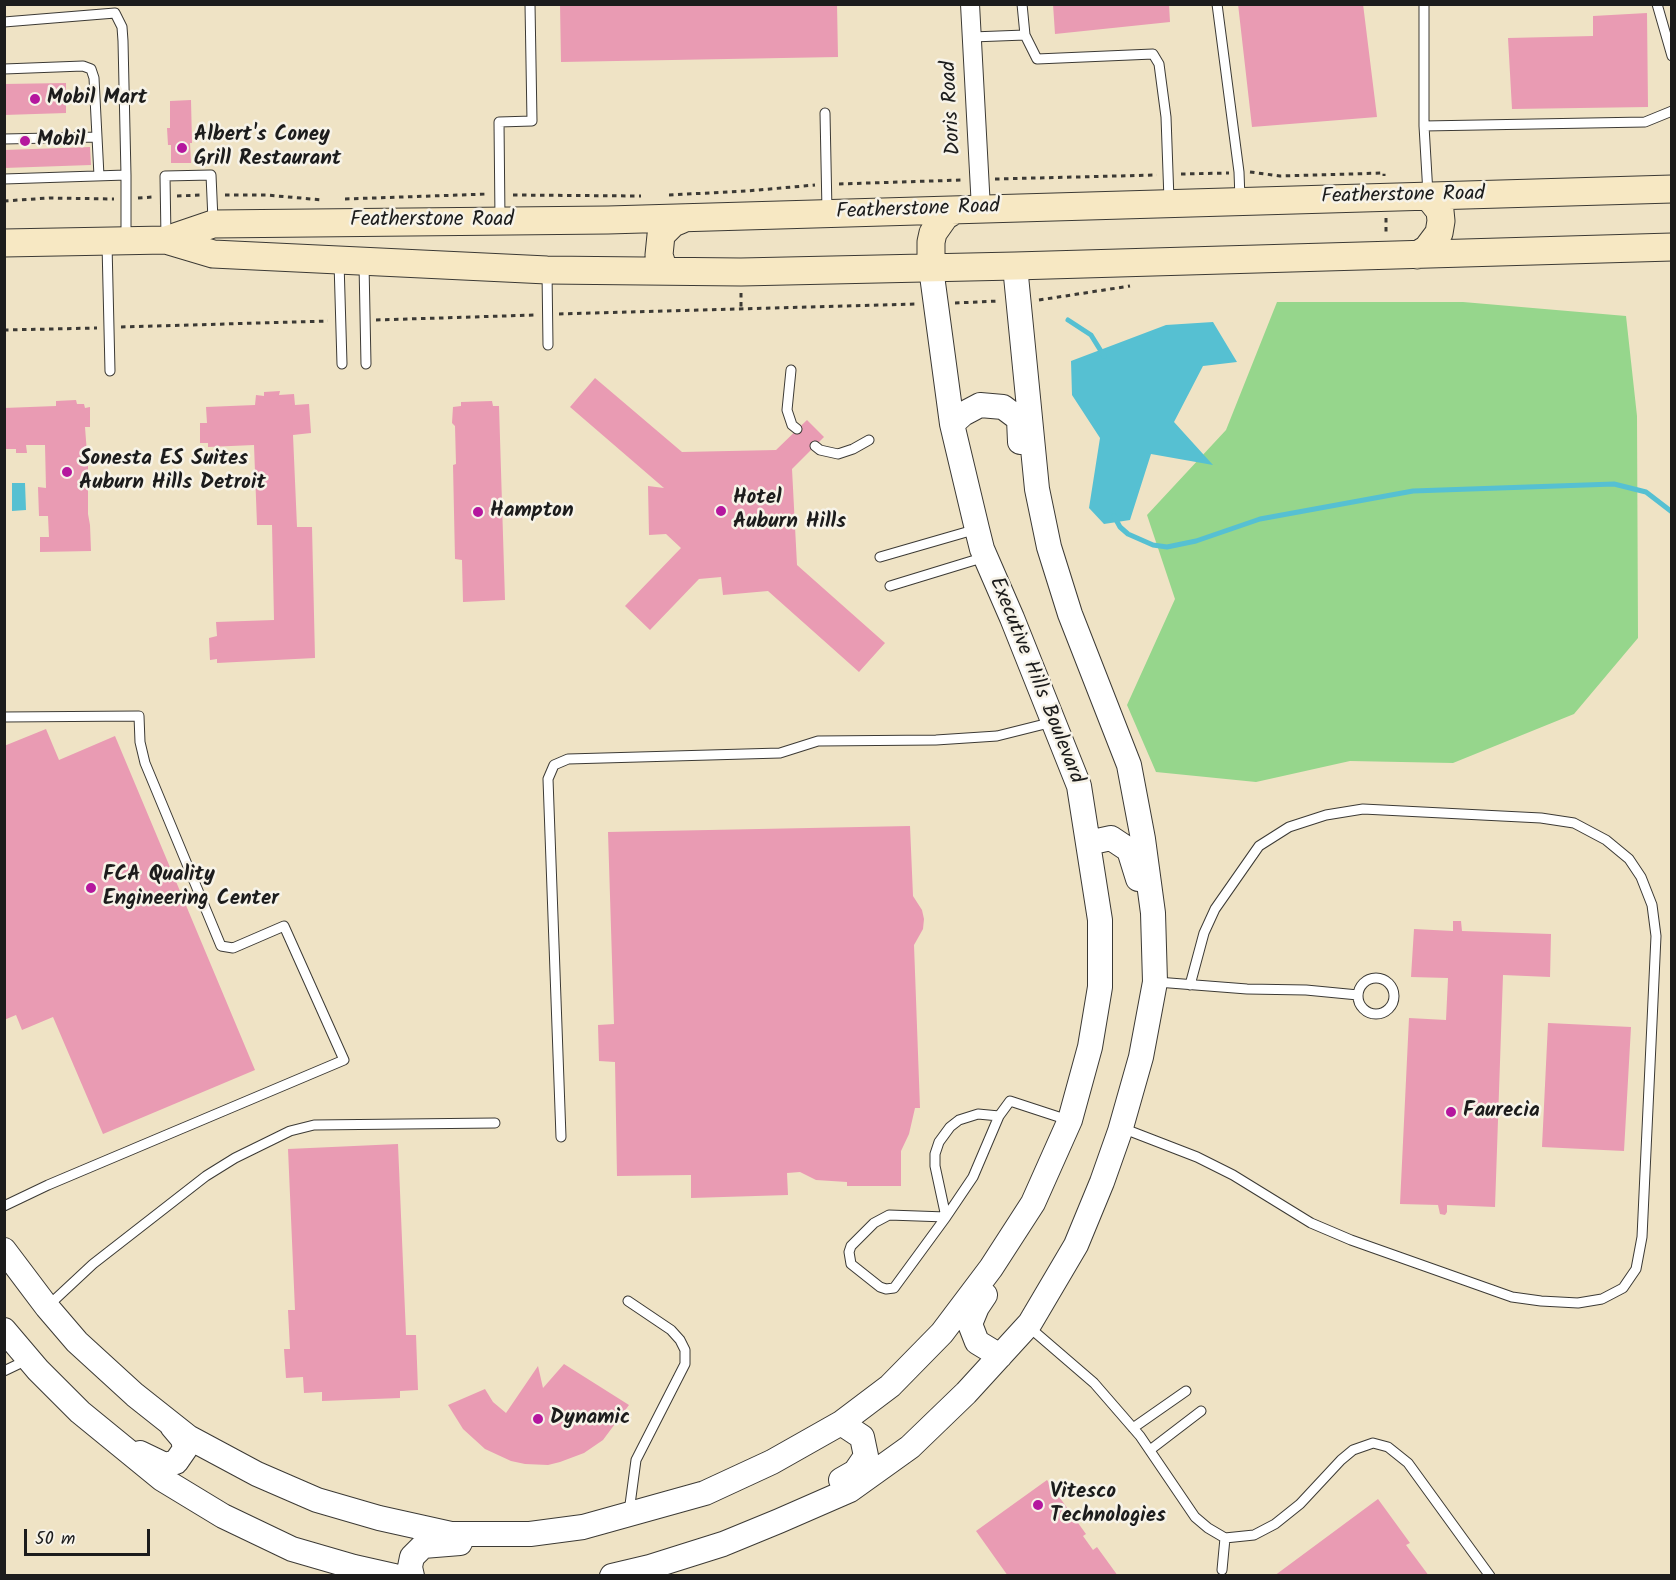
<!DOCTYPE html>
<html>
<head>
<meta charset="utf-8">
<style>
	body { margin:0 }
	#map { position:relative; width:1676px; height:1580px; overflow:hidden; background:#efe3c5; font-family:Kalam,sans-serif }
	canvas { display:block }
	.frame { position:absolute; inset:0; border:6px solid #1c1c1c; pointer-events:none }
	.scale { position:absolute; left:24px; top:1529px; width:126px; height:27px; box-sizing:border-box; border:3px solid #1c1c1c; border-top:0; padding-left:8px; font-size:18px; line-height:21px; white-space:nowrap; color:#1c1c1c; -webkit-text-stroke:4px #f7f3e8; paint-order:stroke }
</style>
</head>
<body>
<div id="map">
<canvas width="1676" height="1580"></canvas>
<div class="frame"></div>
<div class="scale">50 m</div>
</div>
<script>
const ctx = document.querySelector('canvas').getContext('2d');
ctx.lineJoin = 'round';
function fill(path, color) { ctx.fillStyle = color; ctx.fill(path, 'evenodd'); }
const toPath = rows => new Path2D(rows.map(r => 'M' + r).join(''));
function strokePath(path, color, width, dash) { ctx.strokeStyle = color; ctx.lineWidth = width; ctx.lineCap = dash ? 'butt' : 'round'; ctx.setLineDash(dash || []); ctx.stroke(path); }
function write(font, color, halo, rows, align = 'center') {
  ctx.font = font + ' Kalam,sans-serif'; ctx.lineWidth = 5; ctx.setLineDash([]); ctx.textBaseline = 'middle'; ctx.strokeStyle = halo; ctx.fillStyle = color; for (const [text, x, y, turn = 0] of rows) {
    ctx.save(); ctx.translate(x, y); ctx.rotate((+turn || 0) * Math.PI / 180); ctx.textAlign = isNaN(turn) ? turn : align; if (halo) ctx.strokeText(text, 0, 0); ctx.fillText(text, 0, 0); ctx.restore();
  }
}
const green = toPath([
	[1277,302,1463,302,1626,316,1637,416,1638,638,1574,714,1453,763,1350,761,1256,782,1156,772,1127,705,1175,599,1147,515,1226,430]
]);
const water = toPath([
	[1213,322,1237,362,1203,366,1174,422,1213,465,1151,454,1130,520,1104,524,1089,508,1100,438,1072,395,1071,361,1166,325],
	[12,483,25,483,26,510,12,511]
]);
const stream = toPath([
	[1068,320,1091,335,1104,356],
	[1114,516,1120,527,1128,534,1153,545,1167,547,1196,541,1260,519,1413,491,1614,484,1646,492,1672,512]
]);
const building = toPath([
	[560,4,837,4,838,57,561,62],
	[1053,4,1169,4,1170,22,1055,34],
	[1238,4,1363,4,1377,117,1252,127],
	[1647,13,1648,107,1512,109,1508,38,1593,36,1593,16],
	[66,83,66,113,4,115,4,84],
	[191,100,192,143,190,143,191,163,171,163,171,145,168,145,167,128,170,128,170,101],
	[90,147,91,165,4,168,4,150],
	[595,378,682,452,776,450,807,420,824,437,792,469,797,565,885,643,859,672,768,591,723,595,721,577,699,579,650,630,625,606,681,548,666,534,649,535,648,486,664,488,570,407],
	[280,391,279,395,294,394,295,405,309,404,311,433,293,435,297,527,312,527,315,658,217,663,217,659,210,660,209,638,217,636,216,622,274,620,272,525,257,525,254,445,208,447,208,443,200,443,200,423,207,423,206,407,255,405,256,395,264,396,264,392],
	[76,400,77,404,84,404,85,408,90,407,90,427,85,427,88,467,88,514,90,525,91,551,40,552,40,537,49,537,48,516,39,516,38,487,46,488,45,445,26,445,27,453,16,453,16,449,4,449,4,408,56,406,56,401],
	[492,401,493,406,499,406,505,600,463,602,462,560,455,559,453,465,456,464,455,426,452,423,453,407,461,406,461,402],
	[46,729,59,760,115,736,255,1070,103,1134,53,1017,22,1030,16,1015,4,1020,4,746],
	[910,826,913,896,922,910,924,919,923,929,914,945,920,1108,915,1108,909,1134,901,1151,901,1186,847,1186,847,1182,816,1180,800,1172,787,1173,788,1195,691,1198,691,1175,617,1176,615,1062,599,1061,598,1025,614,1024,608,832],
	[1453,921,1461,921,1462,931,1551,934,1550,977,1503,975,1495,1207,1447,1205,1447,1212,1445,1215,1440,1214,1438,1205,1400,1204,1409,1018,1446,1020,1448,978,1411,977,1414,929,1453,931],
	[1548,1023,1631,1027,1624,1151,1542,1147],
	[398,1144,406,1335,416,1335,418,1390,400,1391,400,1398,322,1401,322,1392,304,1393,303,1377,286,1378,284,1349,290,1349,288,1310,295,1310,288,1149],
	[564,1364,629,1405,603,1440,584,1453,560,1462,548,1465,525,1464,511,1461,485,1449,463,1429,448,1405,485,1389,493,1402,506,1413,538,1366,543,1388],
	[1047,1480,1086,1534,1083,1536,1093,1550,1097,1547,1118,1576,1008,1576,976,1531],
	[1378,1499,1410,1543,1406,1545,1429,1576,1274,1576]
]);
const path = toPath([
	[1250,172,1280,176,1384,173,1384,176],
	[1181,174,1229,173],
	[995,179,1157,175],
	[839,184,962,180],
	[225,195,266,195,323,200],
	[513,195,641,196],
	[669,195,747,191,815,185],
	[177,196,201,195],
	[138,198,153,197],
	[345,199,488,194],
	[4,201,49,198,114,199],
	[1386,218,1386,235],
	[741,293,741,310],
	[1039,300,1130,286],
	[955,303,999,301],
	[559,314,915,304],
	[376,320,535,315],
	[121,327,328,321],
	[4,330,97,328]
]);
const service = toPath([
	[1022,4,1025,35,1037,59,1153,54,1159,64,1166,117,1169,200],
	[1217,4,1239,172,1240,199],
	[1424,4,1424,126,1428,194],
	[1657,4,1672,56],
	[4,22,115,13,122,27,123,41,126,175],
	[972,37,1025,35],
	[4,69,83,66,91,69,94,78,99,176],
	[825,113,827,211],
	[1424,126,1645,122,1672,111],
	[4,139,97,137],
	[4,179,126,175,126,237],
	[500,219,499,122,532,121,530,4],
	[166,238,165,176,211,175,213,220],
	[107,244,110,371],
	[339,262,342,364],
	[364,264,366,364],
	[547,272,548,345],
	[791,370,787,410,792,425,797,429],
	[815,446,820,450,838,454,853,449,869,440],
	[880,557,977,529],
	[890,586,985,557],
	[4,717,139,716,140,742,145,763,221,946,233,948,284,926,344,1060,48,1185,4,1206],
	'1358 996a18 18 0 1 1 36 0a18 18 0 1 1-36 0Z',
	[1157,982,1247,989,1306,990,1358,995],
	[999,1116,978,1114,959,1120,950,1127,939,1142,935,1154,935,1166,946,1217,889,1215,874,1223,851,1246,849,1252,851,1264,880,1287,886,1289,894,1288,946,1217,973,1177,999,1116,1010,1101,1068,1120],
	[1122,1128,1197,1157,1233,1175,1311,1223,1351,1240,1512,1297,1541,1301,1578,1303,1602,1299,1623,1288,1636,1269,1642,1237,1656,936,1652,905,1641,877,1629,859,1606,840,1574,823,1541,818,1363,809,1326,815,1289,827,1259,846,1215,909,1204,933,1190,985],
	[561,1137,548,779,554,765,568,759,780,753,818,741,936,740,997,736,1053,722],
	[628,1301,671,1330,680,1340,685,1350,685,1364,636,1460,629,1512],
	[49,1305,93,1264,206,1176,235,1158,290,1131,314,1125,495,1123],
	[1029,1327,1094,1383,1140,1436,1195,1517,1208,1528,1225,1538,1254,1535,1275,1524,1300,1504,1341,1460,1353,1450,1373,1443,1388,1447,1408,1463,1490,1576],
	[4,1371,27,1360],
	[1133,1428,1186,1391],
	[1150,1450,1201,1411],
	[1222,1570,1225,1538]
]);
const minor = toPath([
	[970,4,981,209]
]);
const tertiary = toPath([
	[952,424,963,414,980,405,1003,407,1019,419,1020,442],
	[1088,843,1111,838,1129,850,1138,879],
	[4,1250,47,1307,77,1342,135,1395,188,1437,257,1474,317,1500,379,1518,451,1534,530,1534,583,1527,705,1493,772,1462,841,1423,890,1386,942,1333,991,1268,1033,1203,1070,1120,1090,1047,1100,987,1100,920,1079,786,1012,618,982,549,977,529,952,424,931,268],
	[985,1295,977,1307,970,1324,977,1342,1000,1356],
	[4,1330,38,1370,80,1412,162,1479,223,1516,292,1549,354,1567,394,1576],
	[140,1453,165,1465,176,1462,185,1449,183,1439,172,1426],
	[841,1480,855,1472,866,1456,862,1437,841,1423],
	[412,1576,410,1567,412,1557,423,1546,460,1543],
	[612,1576,650,1567,723,1544,779,1521,850,1490,910,1447,966,1393,1030,1323,1076,1245,1102,1182,1120,1131,1141,1057,1155,982,1153,913,1143,839,1129,765,1070,614,1049,547,1037,489,1015,266]
]);
const secondary = toPath([
	[166,240,213,224,608,220,1672,189],
	[4,243,166,240,213,254,547,270,741,272,1015,266,1672,247],
	[1417,255,1427,249,1439,233,1441,221,1440,211,1428,196],
	[931,268,931,242,933,233,945,216,955,210],
	[664,271,659,255,661,235,673,223,685,218]
]);
const markers = [
	[35,99,6,"#b5179e"],
	[25,141,6,"#b5179e"],
	[182,148,6,"#b5179e"],
	[67,472,6,"#b5179e"],
	[721,511,6,"#b5179e"],
	[478,512,6,"#b5179e"],
	[91,888,6,"#b5179e"],
	[1451,1112,6,"#b5179e"],
	[538,1419,6,"#b5179e"],
	[1038,1505,6,"#b5179e"]
];
const poiNames = [
	["Mobil Mart",47,99],
	["Albert's Coney",194,136],
	["Grill Restaurant",194,160],
	["Mobil",37,141],
	["Sonesta ES Suites",79,460],
	["Auburn Hills Detroit",79,484],
	["Hotel",733,499],
	["Auburn Hills",733,523],
	["Hampton",490,512],
	["FCA Quality",103,876],
	["Engineering Center",103,900],
	["Faurecia",1463,1112],
	["Dynamic",550,1419],
	["Vitesco",1050,1493],
	["Technologies",1050,1517]
];
const streetNames = [
	["Doris Road",953,108,-93],
	["Featherstone Road",1403,197,-1],
	["Featherstone Road",918,211,-2],
	["Featherstone Road",432,221],
	["Executive Hills Boulevard",1035,681,68]
];
fill(green, '#96d68c');
fill(water, '#56c0d2');
strokePath(stream, '#56c0d2', 5);
fill(building, '#e99bb3');
strokePath(service, '#3c3a35', 11);
strokePath(minor, '#3c3a35', 20);
strokePath(tertiary, '#3c3a35', 26);
strokePath(secondary, '#3c3a35', 29);
strokePath(path, '#3c3a35', 3, [4.5, 4.5]);
strokePath(service, '#fff', 9);
strokePath(minor, '#fff', 18);
strokePath(tertiary, '#fff', 24);
strokePath(secondary, '#f7e8c3', 27);
for (const [x, y, r, color] of markers) { const dot = new Path2D(); dot.arc(x, y, r, 0, 2 * Math.PI); ctx.fillStyle = color; ctx.fill(dot); strokePath(dot, '#f7f3e8', 2); }
write('bold 21px', '#1c1c1c', '#f7f3e8', poiNames, 'left');
write('21px', '#1c1c1c', '#f7f3e8', streetNames);
</script>
</body>
</html>
